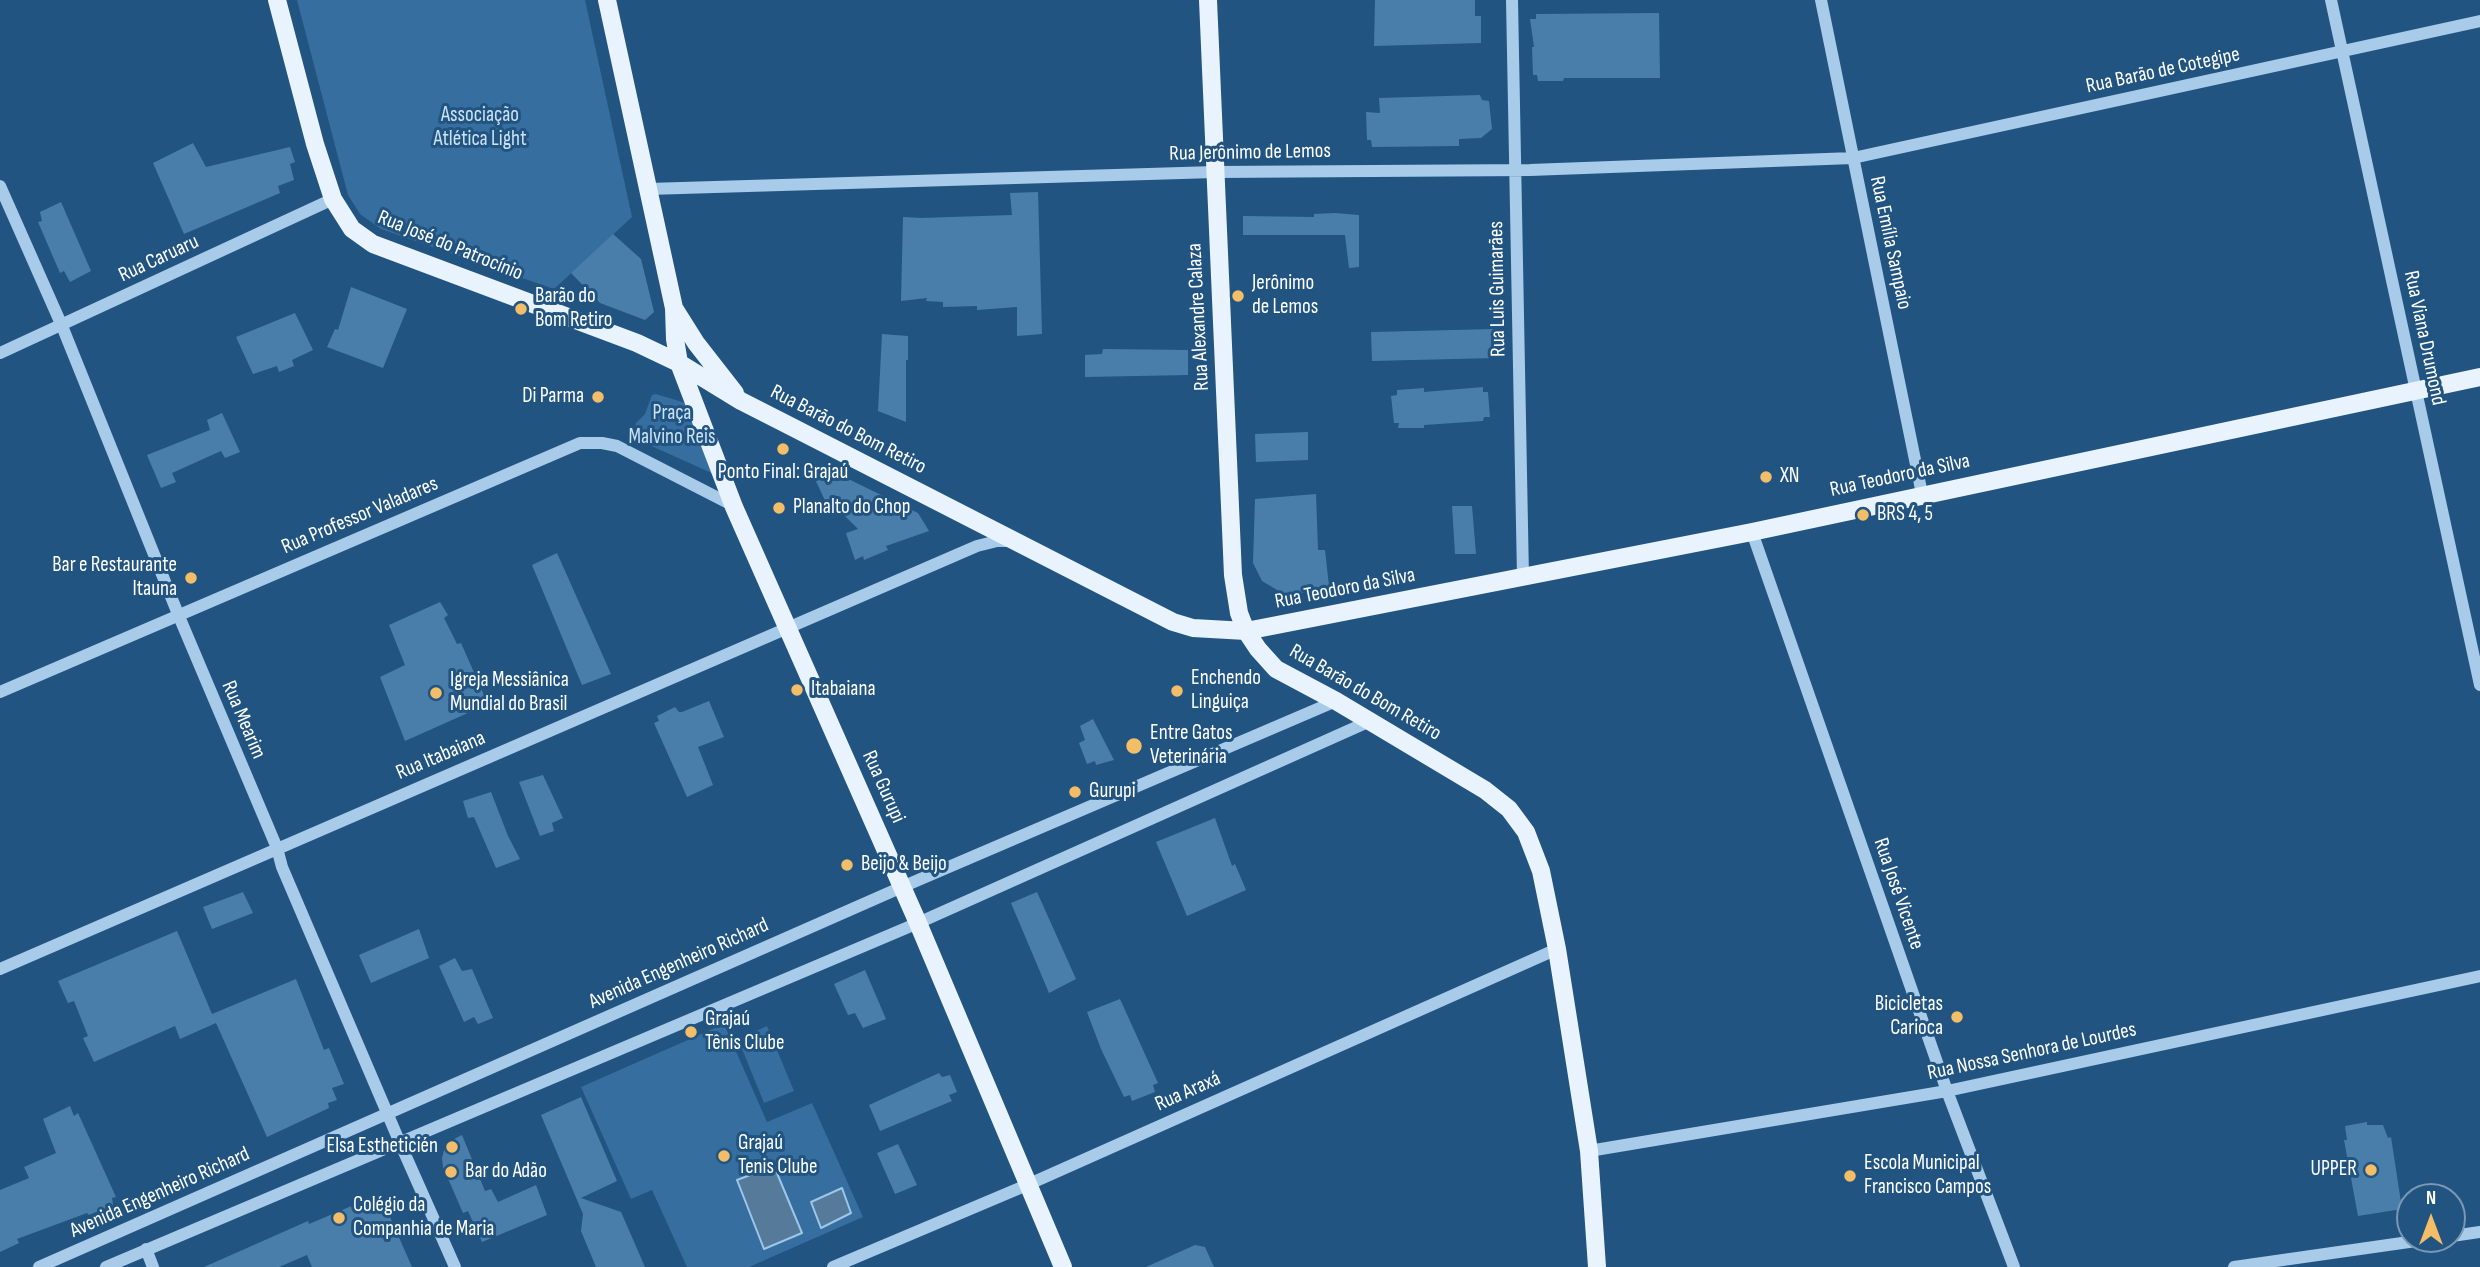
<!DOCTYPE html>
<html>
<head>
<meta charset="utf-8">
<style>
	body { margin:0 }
	#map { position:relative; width:2480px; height:1267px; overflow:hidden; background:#215481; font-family:"Sofia Sans Condensed",sans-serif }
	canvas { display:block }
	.north { position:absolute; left:2396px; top:1183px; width:70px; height:70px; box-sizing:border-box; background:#215481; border:2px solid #7a98b3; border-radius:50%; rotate:0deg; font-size:19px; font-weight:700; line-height:28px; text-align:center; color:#fff }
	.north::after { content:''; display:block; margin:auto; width:24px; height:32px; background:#f4be68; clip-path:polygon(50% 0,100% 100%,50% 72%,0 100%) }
</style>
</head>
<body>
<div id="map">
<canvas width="2480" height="1267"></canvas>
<div class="north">N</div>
</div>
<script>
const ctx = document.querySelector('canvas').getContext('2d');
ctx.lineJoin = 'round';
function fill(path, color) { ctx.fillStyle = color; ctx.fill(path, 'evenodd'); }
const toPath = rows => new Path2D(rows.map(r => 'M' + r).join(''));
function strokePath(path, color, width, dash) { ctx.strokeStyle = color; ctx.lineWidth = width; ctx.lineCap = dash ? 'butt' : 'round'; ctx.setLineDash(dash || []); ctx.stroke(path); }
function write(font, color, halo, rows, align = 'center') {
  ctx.font = font + ' "Sofia Sans Condensed",sans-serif'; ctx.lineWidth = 6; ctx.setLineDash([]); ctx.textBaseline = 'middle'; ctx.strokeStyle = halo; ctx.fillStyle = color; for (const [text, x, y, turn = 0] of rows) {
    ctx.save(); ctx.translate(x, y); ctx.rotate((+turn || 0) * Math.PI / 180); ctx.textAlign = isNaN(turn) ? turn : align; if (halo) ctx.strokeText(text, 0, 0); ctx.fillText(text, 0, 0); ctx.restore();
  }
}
const green = toPath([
	[297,0,585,0,632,217,554,289,381,229,360,214,348,195],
	[656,394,692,405,716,475,638,440,634,431,636,423,645,414,652,395],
	[724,1024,767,1122,812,1103,863,1217,749,1267,687,1267,652,1190,631,1199,581,1087],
	[767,1026,794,1091,764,1103,738,1039]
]);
const water = toPath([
	[774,1166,802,1233,764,1249,737,1180,774,1166],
	[842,1188,851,1213,821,1228,811,1202,842,1188]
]);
const building = toPath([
	[1375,0,1475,0,1475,16,1481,16,1481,43,1374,46],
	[1659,13,1660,78,1564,78,1563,81,1538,81,1537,75,1533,75,1532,47,1534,47,1530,19,1536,19,1536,14],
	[1480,95,1482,100,1489,101,1492,129,1481,138,1459,139,1459,146,1372,147,1371,140,1367,140,1366,112,1380,113,1379,98],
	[193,143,206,167,290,147,295,162,290,164,294,180,278,186,280,193,184,234,153,163],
	[1038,192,1042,334,1017,336,1017,307,977,310,977,306,943,307,943,302,926,301,927,298,901,301,903,217,921,218,1012,215,1010,193],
	[61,202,91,271,70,282,64,271,60,273,38,222,42,221,40,212],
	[1335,213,1359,215,1359,267,1349,268,1345,235,1243,235,1243,216,1314,217,1314,214],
	[613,234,641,259,654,312,645,320,600,303,571,273],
	[351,287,407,309,383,368,327,347,335,329,338,330],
	[295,313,313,350,292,360,294,366,279,372,277,366,253,374,236,337],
	[1495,329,1495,358,1372,361,1371,332],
	[882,334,908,336,908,360,906,360,906,422,878,411],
	[1103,349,1188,350,1188,375,1085,377,1085,355,1102,354],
	[1483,387,1483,392,1488,392,1490,417,1484,417,1483,421,1424,425,1424,428,1398,428,1399,423,1394,423,1391,396,1397,395,1397,390,1424,388,1424,392],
	[222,413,240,452,225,458,221,451,172,473,176,482,161,488,147,455,210,430,207,420],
	[1308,432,1308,460,1256,462,1255,434],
	[826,472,834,472,918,513,929,531,886,546,888,550,864,560,863,556,855,560,846,533,858,529,835,506,828,507,814,477],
	[1316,494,1318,550,1325,550,1329,586,1298,594,1282,593,1262,581,1253,563,1255,499],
	[1452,506,1472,506,1476,554,1455,554],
	[557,553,611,674,582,685,532,565],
	[440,602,448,615,444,618,457,644,461,643,488,704,405,741,380,677,405,665,389,625],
	[709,701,724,737,698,747,713,785,687,797,654,723,659,721,657,716,675,707,679,712,682,712],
	[1093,719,1114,760,1096,765,1095,761,1087,764,1079,743,1085,740,1080,726],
	[543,775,563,818,552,823,554,831,540,836,519,782],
	[491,792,508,836,520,859,496,868,474,817,468,818,463,801],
	[1215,818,1232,866,1235,864,1246,890,1187,916,1156,842],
	[243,892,253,913,212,929,203,907],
	[1037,892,1076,979,1049,993,1011,903],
	[419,929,429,958,371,983,359,955],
	[177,931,212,1014,296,979,324,1050,329,1048,344,1084,332,1088,337,1100,328,1103,329,1108,267,1137,216,1023,180,1039,175,1026,94,1062,83,1038,88,1036,74,1001,68,1003,58,981],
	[455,958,462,971,472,969,493,1018,478,1024,474,1017,464,1022,439,966],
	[865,970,886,1019,863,1028,855,1013,848,1015,834,984],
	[1120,999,1158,1083,1153,1085,1155,1092,1132,1101,1130,1095,1124,1097,1101,1049,1087,1012],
	[939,1073,942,1077,950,1075,957,1092,949,1095,952,1101,880,1131,869,1105],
	[581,1097,617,1181,581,1198,621,1212,645,1267,596,1267,581,1231,583,1214,541,1115],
	[70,1106,74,1116,78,1113,116,1197,112,1198,113,1205,89,1215,87,1213,17,1239,19,1243,0,1252,0,1190,29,1178,24,1167,56,1153,43,1119],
	[2367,1122,2367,1125,2383,1125,2388,1138,2391,1137,2402,1209,2358,1216,2344,1140,2347,1140,2345,1126],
	[462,1135,485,1191,491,1189,498,1202,536,1185,547,1215,482,1242,468,1211,463,1213,443,1167,442,1158,446,1143],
	[898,1144,917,1185,895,1194,877,1153],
	[380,1194,412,1267,312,1267,307,1255,279,1267,204,1267,308,1221,309,1224],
	[1195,1245,1205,1247,1214,1267,1146,1267]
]);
const minor = toPath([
	[1512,0,1523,577],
	[1821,0,1922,494],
	[2331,0,2480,685],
	[0,186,62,326,178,614,277,848,282,867,400,1143,455,1267],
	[648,189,1215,172,1530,170,1853,158,2480,21],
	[0,353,333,199],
	[1752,532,1947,1091,2014,1267],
	[0,692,580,443,602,443,617,446,734,506],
	[0,969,977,546,997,541,1010,541],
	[1589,1151,1947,1091,2480,976],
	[2452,1236,2480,1232],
	[146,1249,153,1267],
	[39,1267,902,887,1336,701],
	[106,1267,918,923,1370,721],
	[833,1267,1027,1185,1557,949],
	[2234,1267,2430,1239]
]);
const major = toPath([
	[277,0,315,144,333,199,352,229,373,244,637,343,679,363,741,401,794,428,1173,622,1193,628,1246,631,1277,625,1752,532,2480,377],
	[607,0,674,308,675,339,679,363,734,507,918,923,1063,1267],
	[1208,0,1233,575,1239,613,1246,631,1258,649,1276,669,1336,701,1485,790,1509,809,1526,832,1541,871,1557,949,1589,1151,1597,1267],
	[674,308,696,343,735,393]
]);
const markers = [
	[1238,296,7,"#f4be68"],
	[521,309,7,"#f4be68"],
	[598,397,7,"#f4be68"],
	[783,449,7,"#f4be68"],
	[1766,477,7,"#f4be68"],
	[779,508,7,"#f4be68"],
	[1863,515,7,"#f4be68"],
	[191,578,7,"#f4be68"],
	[797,690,7,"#f4be68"],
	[1177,691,7,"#f4be68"],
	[436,693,7,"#f4be68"],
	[1134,746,9,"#f4be68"],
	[1075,792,7,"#f4be68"],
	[847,865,7,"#f4be68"],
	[1957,1017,7,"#f4be68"],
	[691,1032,7,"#f4be68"],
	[452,1147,7,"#f4be68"],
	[724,1156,7,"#f4be68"],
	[2371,1170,7,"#f4be68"],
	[451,1172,7,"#f4be68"],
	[1850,1176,7,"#f4be68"],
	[339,1218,7,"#f4be68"]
];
const streetNames = [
	["Rua Barão de Cotegipe",2163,71,-12],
	["Rua Jerônimo de Lemos",1250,153,-1],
	["Rua Emília Sampaio",1890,243,78],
	["Rua José do Patrocínio",450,246,22],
	["Rua Caruaru",159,259,-25],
	["Rua Luis Guimarães",1498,289,-91],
	["Rua Alexandre Calaza",1199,317,-93],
	["Rua Viana Drumond",2424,338,78],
	["Rua Barão do Bom Retiro",848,430,27],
	["Rua Teodoro da Silva",1900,476,-12],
	["Rua Professor Valadares",360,516,-23],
	["Rua Teodoro da Silva",1345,589,-11],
	["Rua Barão do Bom Retiro",1365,693,30],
	["Rua Mearim",243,720,67],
	["Rua Itabaiana",441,756,-23],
	["Rua Gurupi",883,787,66],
	["Rua José Vicente",1898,894,71],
	["Avenida Engenheiro Richard",679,964,-24],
	["Rua Nossa Senhora de Lourdes",2032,1052,-12],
	["Rua Araxá",1188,1092,-24],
	["Avenida Engenheiro Richard",160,1193,-24]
];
const parkNames = [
	["Associação",480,116],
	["Atlética Light",480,140],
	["Praça",672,414],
	["Malvino Reis",672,438]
];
const poiNames = [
	["Jerônimo",1252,284],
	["de Lemos",1252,308],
	["Barão do",535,297],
	["Bom Retiro",535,321],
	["Di Parma",584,397,"right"],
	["Ponto Final: Grajaú",783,473,"center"],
	["XN",1780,477],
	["Planalto do Chop",793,508],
	["BRS 4, 5",1877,515],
	["Bar e Restaurante",177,566,"right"],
	["Itauna",177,590,"right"],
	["Enchendo",1191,679],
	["Linguiça",1191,703],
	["Igreja Messiânica",450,681],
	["Mundial do Brasil",450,705],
	["Itabaiana",811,690],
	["Entre Gatos",1150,734],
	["Veterinária",1150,758],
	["Gurupi",1089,792],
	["Beijo & Beijo",861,865],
	["Bicicletas",1943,1005,"right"],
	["Carioca",1943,1029,"right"],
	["Grajaú",705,1020],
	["Tênis Clube",705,1044],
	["Grajaú",738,1144],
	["Tenis Clube",738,1168],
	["Elsa Estheticién",438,1147,"right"],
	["Escola Municipal",1864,1164],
	["Francisco Campos",1864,1188],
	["UPPER",2357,1170,"right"],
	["Bar do Adão",465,1172],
	["Colégio da",353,1206],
	["Companhia de Maria",353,1230]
];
fill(green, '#356e9f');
fill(water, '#557a9a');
strokePath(water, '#9bc7e9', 2);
fill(building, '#4a7eaa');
strokePath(minor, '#a7cbe8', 12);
strokePath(major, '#e9f3fd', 18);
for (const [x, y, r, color] of markers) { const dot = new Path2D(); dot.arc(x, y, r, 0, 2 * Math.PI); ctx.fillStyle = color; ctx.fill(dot); strokePath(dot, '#215481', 2.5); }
write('21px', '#fff', '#215481', streetNames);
write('21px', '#cbe3f6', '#215481', parkNames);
write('21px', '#fff', '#215481', poiNames, 'left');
</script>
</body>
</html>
